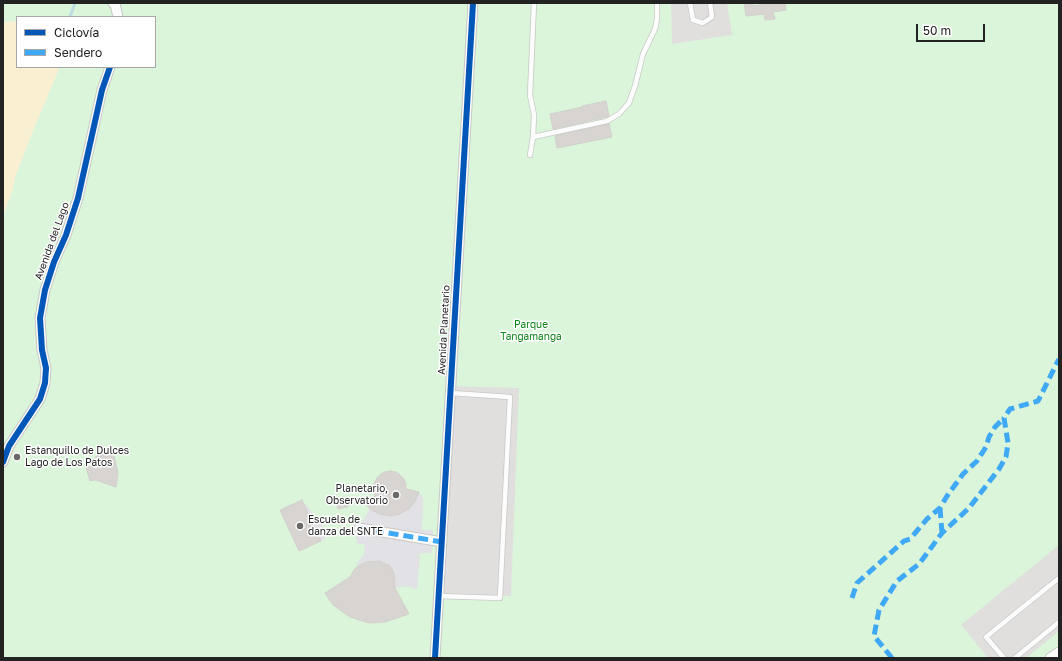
<!DOCTYPE html>
<html>
<head>
<meta charset="utf-8">
<style>
	body { margin:0 }
	#map { position:relative; width:1062px; height:661px; overflow:hidden; background:#f0eeeb; font-family:"Golos Text",sans-serif }
	canvas { display:block }
	.frame { position:absolute; inset:0; border:4px solid #222; pointer-events:none }
	.legend { position:absolute; left:16px; top:16px; width:140px; height:52px; box-sizing:border-box; background:#fff; border:1px solid #a7a7a7; margin:0; padding:5px 7px; list-style:none; font-size:12px; color:#222 }
	.legend li { display:flex; align-items:center; gap:8px; height:20px }
	.legend b { width:20px; border:1px solid #a7a7a7 }
	.scale { position:absolute; left:916px; top:24px; width:69px; height:18px; box-sizing:border-box; border:2px solid #222; border-top:0; padding-left:5px; font-size:12px; line-height:14px; white-space:nowrap; color:#222; -webkit-text-stroke:3px #fff; paint-order:stroke }
</style>
</head>
<body>
<div id="map">
<canvas width="1062" height="661"></canvas>
<div class="frame"></div>
<ul class="legend">
<li><b style="height:5px;background:#0057b8"></b>Ciclovía</li>
<li><b style="height:5px;background:#3fa9f5"></b>Sendero</li>
</ul>
<div class="scale">50 m</div>
</div>
<script>
const ctx = document.querySelector('canvas').getContext('2d');
ctx.lineJoin = 'round';
function fill(path, color) { ctx.fillStyle = color; ctx.fill(path, 'evenodd'); }
const toPath = rows => new Path2D(rows.map(r => 'M' + r).join(''));
function strokePath(path, color, width, dash) { ctx.strokeStyle = color; ctx.lineWidth = width; ctx.lineCap = dash ? 'butt' : 'round'; ctx.setLineDash(dash || []); ctx.stroke(path); }
function write(font, color, halo, rows, align = 'center') {
  ctx.font = font + ' "Golos Text",sans-serif'; ctx.lineWidth = 3; ctx.setLineDash([]); ctx.textBaseline = 'middle'; ctx.strokeStyle = halo; ctx.fillStyle = color; for (const [text, x, y, turn = 0] of rows) {
    ctx.save(); ctx.translate(x, y); ctx.rotate((+turn || 0) * Math.PI / 180); ctx.textAlign = isNaN(turn) ? turn : align; if (halo) ctx.strokeText(text, 0, 0); ctx.fillText(text, 0, 0); ctx.restore();
  }
}
const sand = toPath([
	[17,21,17,67,60,67,35,126,15,178,13,189,3,217,3,22]
]);
const park = toPath([
	[3,3,1059,3,1059,658,3,658,3,217,13,189,15,178,35,126,60,67,155,67,155,17,17,17,17,21,3,22]
]);
const parking = toPath([
	[671,3,727,3,732,35,672,44],
	[451,386,519,388,511,596,439,593],
	[1059,545,1059,631,1026,658,988,658,961,625]
]);
const plaza = toPath([
	[419,492,423,498,422,530,433,530,432,553,420,553,417,590,408,586,395,588,394,574,390,566,379,561,366,562,357,567,357,563,364,555,365,544,358,545,355,534,370,508,380,514,390,516,409,509,415,501],
	[302,500,322,524,326,536,324,540,321,541]
]);
const stream = toPath([
	[70,17,75,3]
]);
const building = toPath([
	[744,3,753,3,753,6,772,3,785,3,786,10,773,12,775,19,765,20,764,14,746,16,744,3],
	[606,101,609,116,606,117,553,129,550,114,583,107,582,106,606,101],
	[609,124,612,137,557,148,555,136,609,124],
	[101,445,114,456,118,473,116,487,96,480,90,481,86,467,92,466,101,445],
	[391,471,396,472,400,475,404,479,406,484,406,489,419,492,415,501,409,509,400,514,390,516,380,514,371,510,364,503,375,496,374,488,374,483,377,478,381,474,385,472,391,471],
	[342,497,351,504,347,507,338,509,335,499,342,497],
	[302,500,321,541,299,551,280,510,302,500],
	[379,561,390,566,394,573,395,588,409,614,385,622,369,623,350,617,333,605,325,593,350,577,354,570,357,567,366,562,379,561]
]);
const lane = toPath([
	[690,3,693,20,703,23,712,17,710,3],
	[533,137,607,121,619,114,629,103,635,86,643,54,655,29,657,19,657,3],
	[530,155,533,137,534,115,530,95,534,3],
	[439,596,500,598,510,397,451,393],
	[1004,658,986,637,1059,578],
	[1015,658,1059,622]
]);
const street = toPath([
	[113,3,115,4,118,17],
	[3,462,9,446,40,399,45,383,46,368,42,350,40,318,45,290,54,262,66,235,78,198,102,90,110,67],
	[359,528,442,542],
	[435,658,473,3],
	[1050,658,1059,652]
]);
const quiet = toPath([
	[940,508,942,533],
	[359,528,442,542],
	[852,598,857,583,904,541,910,539,927,519,940,508,947,496,963,474,977,461,986,447,989,437,995,427,1004,418],
	[892,658,874,636,879,610,897,581,919,564,942,533,969,508,999,469,1006,457,1008,443,1004,418,1010,409,1038,401,1059,359]
]);
const cycleway = toPath([
	[3,462,9,446,40,399,45,383,46,368,42,350,40,318,45,290,54,262,66,235,78,198,102,90,110,67],
	[435,658,473,3]
]);
const markers = [
	[17,457,4,"#6a6968"],
	[396,495,4,"#6a6968"],
	[300,526,4,"#6a6968"]
];
const streetNames = [
	["Avenida del Lago",52,241,-70],
	["Avenida Planetario",444,330,-87]
];
const parkNames = [
	["Parque",531,325],
	["Tangamanga",531,337]
];
const poiNames = [
	["Estanquillo de Dulces",25,451],
	["Lago de Los Patos",25,463],
	["Planetario,",388,489,"right"],
	["Observatorio",388,501,"right"],
	["Escuela de",308,520],
	["danza del SNTE",308,532]
];
fill(sand, '#f8f0d0');
fill(park, '#daf5da');
fill(parking, '#e0dfde');
fill(plaza, '#e2e1e5');
strokePath(stream, '#bfdbe3', 3);
fill(building, '#d7d4d2');
strokePath(building, '#d3d0cc', 1);
strokePath(lane, '#c9c8c7', 6);
strokePath(street, '#c9c8c7', 11);
strokePath(lane, '#fdfcfc', 4.5);
strokePath(street, '#fdfcfc', 9);
strokePath(quiet, '#3fa9f5', 5, [10, 5]);
strokePath(cycleway, '#0057b8', 6);
for (const [x, y, r, color] of markers) { const dot = new Path2D(); dot.arc(x, y, r, 0, 2 * Math.PI); ctx.fillStyle = color; ctx.fill(dot); strokePath(dot, '#fff', 1.5); }
write('10px', '#222', '#fff', streetNames);
write('10px', '#0c8416', '#fff', parkNames);
write('10px', '#222', '#fff', poiNames, 'left');
</script>
</body>
</html>
